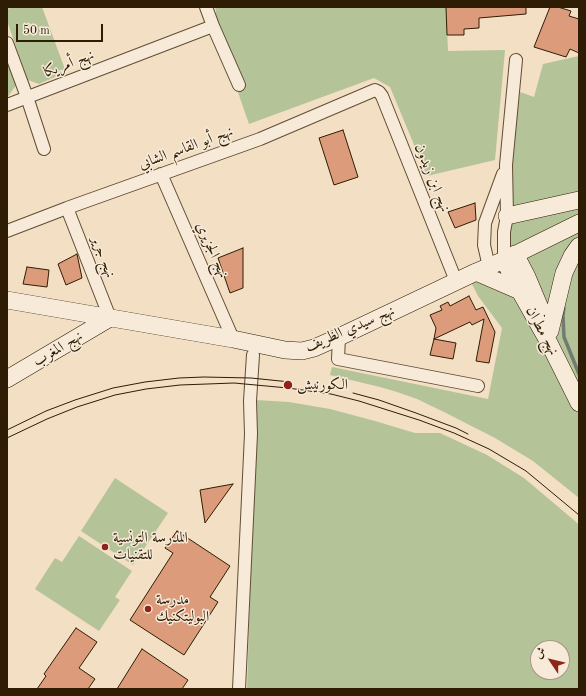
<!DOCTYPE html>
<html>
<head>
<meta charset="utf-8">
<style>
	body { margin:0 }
	#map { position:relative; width:586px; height:696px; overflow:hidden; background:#f2dfc4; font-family:"Old Standard TT",Amiri,serif }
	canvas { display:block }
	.frame { position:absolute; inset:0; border:8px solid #2e1d04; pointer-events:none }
	.north { position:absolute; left:530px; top:640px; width:40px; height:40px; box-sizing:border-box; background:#f7ead9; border:1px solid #a79884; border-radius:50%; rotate:305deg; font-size:11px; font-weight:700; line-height:16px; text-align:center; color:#2e1d04 }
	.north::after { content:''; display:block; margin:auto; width:14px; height:18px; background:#8f2418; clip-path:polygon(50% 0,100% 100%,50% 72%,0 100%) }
	.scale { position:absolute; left:16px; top:24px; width:87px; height:18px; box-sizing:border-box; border:2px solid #2e1d04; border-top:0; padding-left:5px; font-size:12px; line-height:14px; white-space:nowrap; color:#2e1d04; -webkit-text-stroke:3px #f7ead9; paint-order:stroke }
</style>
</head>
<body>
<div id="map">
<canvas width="586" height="696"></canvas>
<div class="frame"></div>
<div class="north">ش</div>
<div class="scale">50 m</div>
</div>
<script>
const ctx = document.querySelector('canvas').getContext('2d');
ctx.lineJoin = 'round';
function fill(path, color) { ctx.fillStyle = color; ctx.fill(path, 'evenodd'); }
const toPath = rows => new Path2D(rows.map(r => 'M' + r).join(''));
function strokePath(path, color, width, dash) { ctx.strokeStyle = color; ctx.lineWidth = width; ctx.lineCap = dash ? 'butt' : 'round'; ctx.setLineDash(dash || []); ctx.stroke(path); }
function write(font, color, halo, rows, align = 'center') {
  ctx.font = font + ' "Old Standard TT",Amiri,serif'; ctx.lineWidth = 3; ctx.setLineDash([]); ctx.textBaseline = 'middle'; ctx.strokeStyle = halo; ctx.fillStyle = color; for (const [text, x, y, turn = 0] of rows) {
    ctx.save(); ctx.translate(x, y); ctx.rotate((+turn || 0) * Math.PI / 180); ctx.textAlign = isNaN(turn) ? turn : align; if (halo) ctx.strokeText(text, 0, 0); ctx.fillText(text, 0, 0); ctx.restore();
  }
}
const green = toPath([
	[13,7,42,7,66,72,39,84,28,80,7,21,7,9],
	[215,7,446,7,448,51,505,50,495,160,427,176,390,87,374,78,249,124,214,23,216,11],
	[579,56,579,498,533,461,495,438,446,413,417,399,397,392,380,387,330,375,332,367,488,399,502,328,478,296,470,280,510,248,510,164,520,92,534,97,543,64],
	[7,61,16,85,7,98],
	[256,400,289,402,330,409,375,421,415,433,440,433,487,455,524,478,575,521,579,525,579,689,247,689],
	[538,648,562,648,562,672,538,672],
	[115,478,168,513,133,565,81,531],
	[79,536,132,571,115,597,120,600,99,631,35,589,55,558,62,562]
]);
const stream = toPath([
	[564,308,563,315,564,337,579,374]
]);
const building = toPath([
	[446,7,526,7,526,14,479,18,479,28,464,29,464,35,447,35,446,7],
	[550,7,558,7,571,11,569,16,579,19,579,53,570,49,566,57,534,47,550,7],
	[343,130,358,177,334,185,319,138,343,130],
	[475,203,476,220,455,228,448,212,475,203],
	[243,248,243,288,230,293,218,258,243,248],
	[77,254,82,278,66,285,58,264,77,254],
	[27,267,49,270,47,287,23,284,27,267],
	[469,296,476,310,483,307,495,332,489,363,476,361,484,319,472,325,470,322,434,339,436,328,430,315,442,310,440,306,448,302,450,306,469,296],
	[434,339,456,343,453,359,430,355,434,339],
	[233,484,205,523,200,490,233,484],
	[177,531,230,566,210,597,218,602,184,655,130,620,173,553,165,548,177,531],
	[76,628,97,642,79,668,95,679,88,689,37,689,46,676,44,674,76,628],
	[142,649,188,680,182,689,117,689,142,649]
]);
const street = toPath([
	[213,26,239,85],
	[7,43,27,97,44,149],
	[7,105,213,26,206,7],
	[161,174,233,339],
	[67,208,110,318],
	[7,231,67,208,260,139,375,90,379,92,382,96,456,281],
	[504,260,504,232,507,216,506,165,516,60],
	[489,267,484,245,485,223,503,174],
	[339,337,338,359,478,386],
	[239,689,251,434,250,401,253,355]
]);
const secondary = toPath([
	[507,216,579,200],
	[515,254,527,277,540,308],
	[504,260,520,291,547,339,579,403],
	[476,272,520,291],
	[7,300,233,339,285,350,302,351,314,348,339,337,476,272,504,260,579,223],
	[550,331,564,273,572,256,579,246],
	[7,379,110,318]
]);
const tram = toPath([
	[353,393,379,400,416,413,456,428,468,434],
	[7,430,46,411,75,400,113,388,145,382,179,378,204,377,251,378,290,382],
	[7,438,47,419,77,407,115,395,146,389,180,385,234,383,288,388,331,394,359,401,419,420,454,433,489,449,526,471,579,515]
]);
const markers = [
	[288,385,5,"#8f2418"],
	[105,547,4,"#8f2418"],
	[148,609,4,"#8f2418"]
];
const streetNames = [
	["نهج أمريكا",69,64,-21],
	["نهج أبو القاسم الشابي",186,148,-20],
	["نهج ابن زيدون",432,178,68],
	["نهج الجزيري",212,250,66],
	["نهج جرير",103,257,69],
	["نهج سيدي الظريف",350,329,-23],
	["نهج مطران",542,331,62],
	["نهج المغرب",58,349,-31]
];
const poiNames = [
	["الكورنيش",297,385],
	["المدرسة التونسية",113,538],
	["للتقنيات",113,555],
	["مدرسة",156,600],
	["البوليتكنيك",156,617]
];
fill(green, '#b5c399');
strokePath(stream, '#717b72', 3.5);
fill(building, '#dc9b7b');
strokePath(building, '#2e1d04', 1);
strokePath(street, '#5f4e34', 14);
strokePath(secondary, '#2e1d04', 18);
strokePath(street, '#f7ead9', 12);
strokePath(secondary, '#f7ead9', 17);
strokePath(tram, '#2e1d04', 1);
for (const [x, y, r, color] of markers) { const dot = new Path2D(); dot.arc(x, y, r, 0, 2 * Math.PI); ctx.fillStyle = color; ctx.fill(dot); strokePath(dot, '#f7ead9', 1.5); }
write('15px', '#2e1d04', '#f7ead9', streetNames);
write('15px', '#2e1d04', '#f7ead9', poiNames, 'left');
</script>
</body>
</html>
